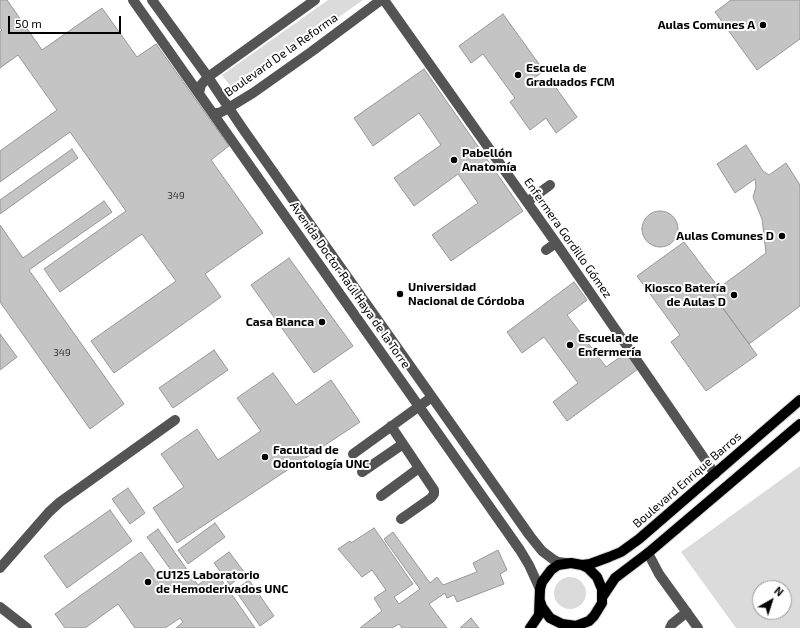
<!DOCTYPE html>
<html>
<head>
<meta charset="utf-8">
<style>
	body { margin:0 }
	#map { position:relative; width:800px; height:628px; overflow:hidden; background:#fff; font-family:"Exo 2",sans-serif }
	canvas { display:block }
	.north { position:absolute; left:752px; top:580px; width:40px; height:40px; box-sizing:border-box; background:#fff; border:1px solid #999; border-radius:50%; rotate:39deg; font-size:11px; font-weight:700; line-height:16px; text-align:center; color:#000 }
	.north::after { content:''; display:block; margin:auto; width:14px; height:18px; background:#000; clip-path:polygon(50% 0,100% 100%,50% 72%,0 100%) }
	.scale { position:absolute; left:8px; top:16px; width:113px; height:18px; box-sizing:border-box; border:2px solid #000; border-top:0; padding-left:5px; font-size:12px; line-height:14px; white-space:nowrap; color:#000; -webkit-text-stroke:3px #fff; paint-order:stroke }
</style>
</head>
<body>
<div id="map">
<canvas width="800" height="628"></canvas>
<div class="north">N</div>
<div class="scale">50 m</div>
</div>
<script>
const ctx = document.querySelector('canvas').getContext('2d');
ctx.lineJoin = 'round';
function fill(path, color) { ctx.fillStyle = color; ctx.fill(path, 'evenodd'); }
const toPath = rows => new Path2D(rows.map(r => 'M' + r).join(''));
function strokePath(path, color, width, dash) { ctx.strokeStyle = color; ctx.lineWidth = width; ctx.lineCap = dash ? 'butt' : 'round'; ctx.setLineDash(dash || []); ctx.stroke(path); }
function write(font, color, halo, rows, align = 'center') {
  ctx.font = font + ' "Exo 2",sans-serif'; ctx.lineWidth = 4; ctx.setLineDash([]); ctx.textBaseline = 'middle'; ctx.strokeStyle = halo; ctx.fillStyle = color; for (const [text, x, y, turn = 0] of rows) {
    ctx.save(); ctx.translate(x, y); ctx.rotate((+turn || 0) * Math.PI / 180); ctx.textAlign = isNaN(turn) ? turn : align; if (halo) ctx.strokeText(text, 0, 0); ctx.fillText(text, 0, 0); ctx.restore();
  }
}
const green = toPath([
	[328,0,363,0,234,91,222,75],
	[800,466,800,628,736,628,681,552],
	[760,588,784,588,784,612,760,612],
	'554 593a16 16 0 1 1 32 0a16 16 0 1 1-32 0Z'
]);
const building = toPath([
	[0,0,7,0,42,50,102,8,137,57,156,44,229,146,211,160,263,233,205,274,221,297,114,373,91,341,176,281,142,234,60,292,44,269,126,211,70,132,0,182,0,151,57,110,18,55,0,68,0,32,2,30,0,28,0,0],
	[731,0,800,0,800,39,757,70,715,12,731,0],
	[503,14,544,71,534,78,541,88,551,81,577,117,556,133,546,118,530,130,510,102,515,98,483,54,471,63,459,46,503,14],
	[424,69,523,211,451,261,432,235,478,203,458,174,414,206,394,178,441,145,419,113,373,146,354,118,424,69],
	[746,145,763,171,769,175,786,163,800,185,800,306,749,344,712,293,766,253,762,219,753,197,756,187,755,179,735,193,717,164,746,145],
	[72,149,78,158,0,214,0,200,72,149],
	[104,201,112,212,29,270,124,404,90,429,0,302,0,225,23,258,104,201],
	'642 229a18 18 0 1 1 36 0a18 18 0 1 1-36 0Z',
	[684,242,719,288,712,293,757,355,706,391,671,342,680,335,637,276,684,242],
	[289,258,353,346,314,373,251,285,289,258],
	[574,282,587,300,567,315,606,367,626,353,638,369,567,421,553,402,578,383,544,337,522,353,507,332,574,282],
	[0,334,17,357,0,370,0,334],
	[214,350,228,370,173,408,159,388,214,350],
	[273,373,296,405,331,380,360,422,177,543,153,508,184,487,161,454,197,429,218,460,261,431,237,398,273,373],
	[128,488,145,513,130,524,112,499,128,488],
	[110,510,132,541,67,588,44,556,110,510],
	[215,523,225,537,188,564,178,550,215,523],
	[374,528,413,584,394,597,399,604,420,589,384,539,393,532,430,583,437,577,443,585,477,572,473,563,498,550,507,570,500,574,504,584,457,602,454,595,447,598,445,593,429,604,447,628,402,628,399,624,392,628,360,628,382,611,374,598,386,590,372,570,362,577,338,549,350,541,351,543,374,528],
	[158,529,198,585,216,572,255,628,176,628,183,622,180,618,165,628,135,628,118,604,85,628,65,628,55,614,141,552,160,578,171,570,147,537,158,529],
	[229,552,245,573,230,585,214,563,229,552],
	[249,580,274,616,260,626,235,590,249,580],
	[471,618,479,628,460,628,471,618]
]);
const minor = toPath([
	[133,0,520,550,529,565,540,589],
	[152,0,208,77,243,129,530,536,542,551,554,560,558,562,566,563],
	[384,0,556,243,715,474],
	[199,93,201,85,208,77,315,0],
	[213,113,219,113,225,110,253,93,311,52,381,0],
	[527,202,550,185],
	[546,250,556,243],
	[391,426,434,490,434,494,431,498,401,519],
	[353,454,432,397],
	[362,472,403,444],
	[381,496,419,468],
	[648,553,659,574,698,628],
	[0,568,49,512,60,502,175,420],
	[0,607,27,628],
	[670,628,672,624,687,612]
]);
const major = toPath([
	[582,565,590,564,609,557,621,552,639,539,800,400],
	[603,596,615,578,648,553,800,424],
	[530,628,539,615,540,589,542,582,551,570,558,565,571,563,582,565,588,568,597,577,602,589,602,603,594,616,589,621,576,626,562,624,550,618,542,607,540,601]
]);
const markers = [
	[763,25,4,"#000"],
	[518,75,4,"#000"],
	[454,160,4,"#000"],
	[782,236,4,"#000"],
	[400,294,4,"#000"],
	[734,295,4,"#000"],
	[322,322,4,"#000"],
	[570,345,4,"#000"],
	[265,457,4,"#000"],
	[148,582,4,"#000"]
];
const numberNames = [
	["349",176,196],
	["349",62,353]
];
const poiNames = [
	["Aulas Comunes A",755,25,"right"],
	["Escuela de",526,68],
	["Graduados FCM",526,82],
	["Pabellón",462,153],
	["Anatomía",462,167],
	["Aulas Comunes D",774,236,"right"],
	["Universidad",408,287],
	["Nacional de Córdoba",408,301],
	["Kiosco Batería",726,288,"right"],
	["de Aulas D",726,302,"right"],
	["Casa Blanca",314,322,"right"],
	["Escuela de",578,338],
	["Enfermería",578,352],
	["Facultad de",273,450],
	["Odontología UNC",273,464],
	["CU125 Laboratorio",156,575],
	["de Hemoderivados UNC",156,589]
];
const streetNames = [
	["Boulevard De la Reforma",281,55,-35],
	["Enfermera Gordillo Gómez",568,238,55],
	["Avenida Doctor Raúl Haya de la Torre",350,285,55],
	["Boulevard Enrique Barros",687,480,-41]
];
fill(green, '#dbdbdb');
fill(building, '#c4c4c4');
strokePath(building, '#989898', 1);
strokePath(major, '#dbdbdb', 12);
strokePath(minor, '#545454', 10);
strokePath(major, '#000', 10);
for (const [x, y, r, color] of markers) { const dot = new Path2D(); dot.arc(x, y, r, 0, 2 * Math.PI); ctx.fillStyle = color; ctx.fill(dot); strokePath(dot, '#fff', 1.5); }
write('10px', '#313131', null, numberNames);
write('bold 12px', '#000', '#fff', poiNames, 'left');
write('12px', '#000', '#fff', streetNames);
</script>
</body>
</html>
